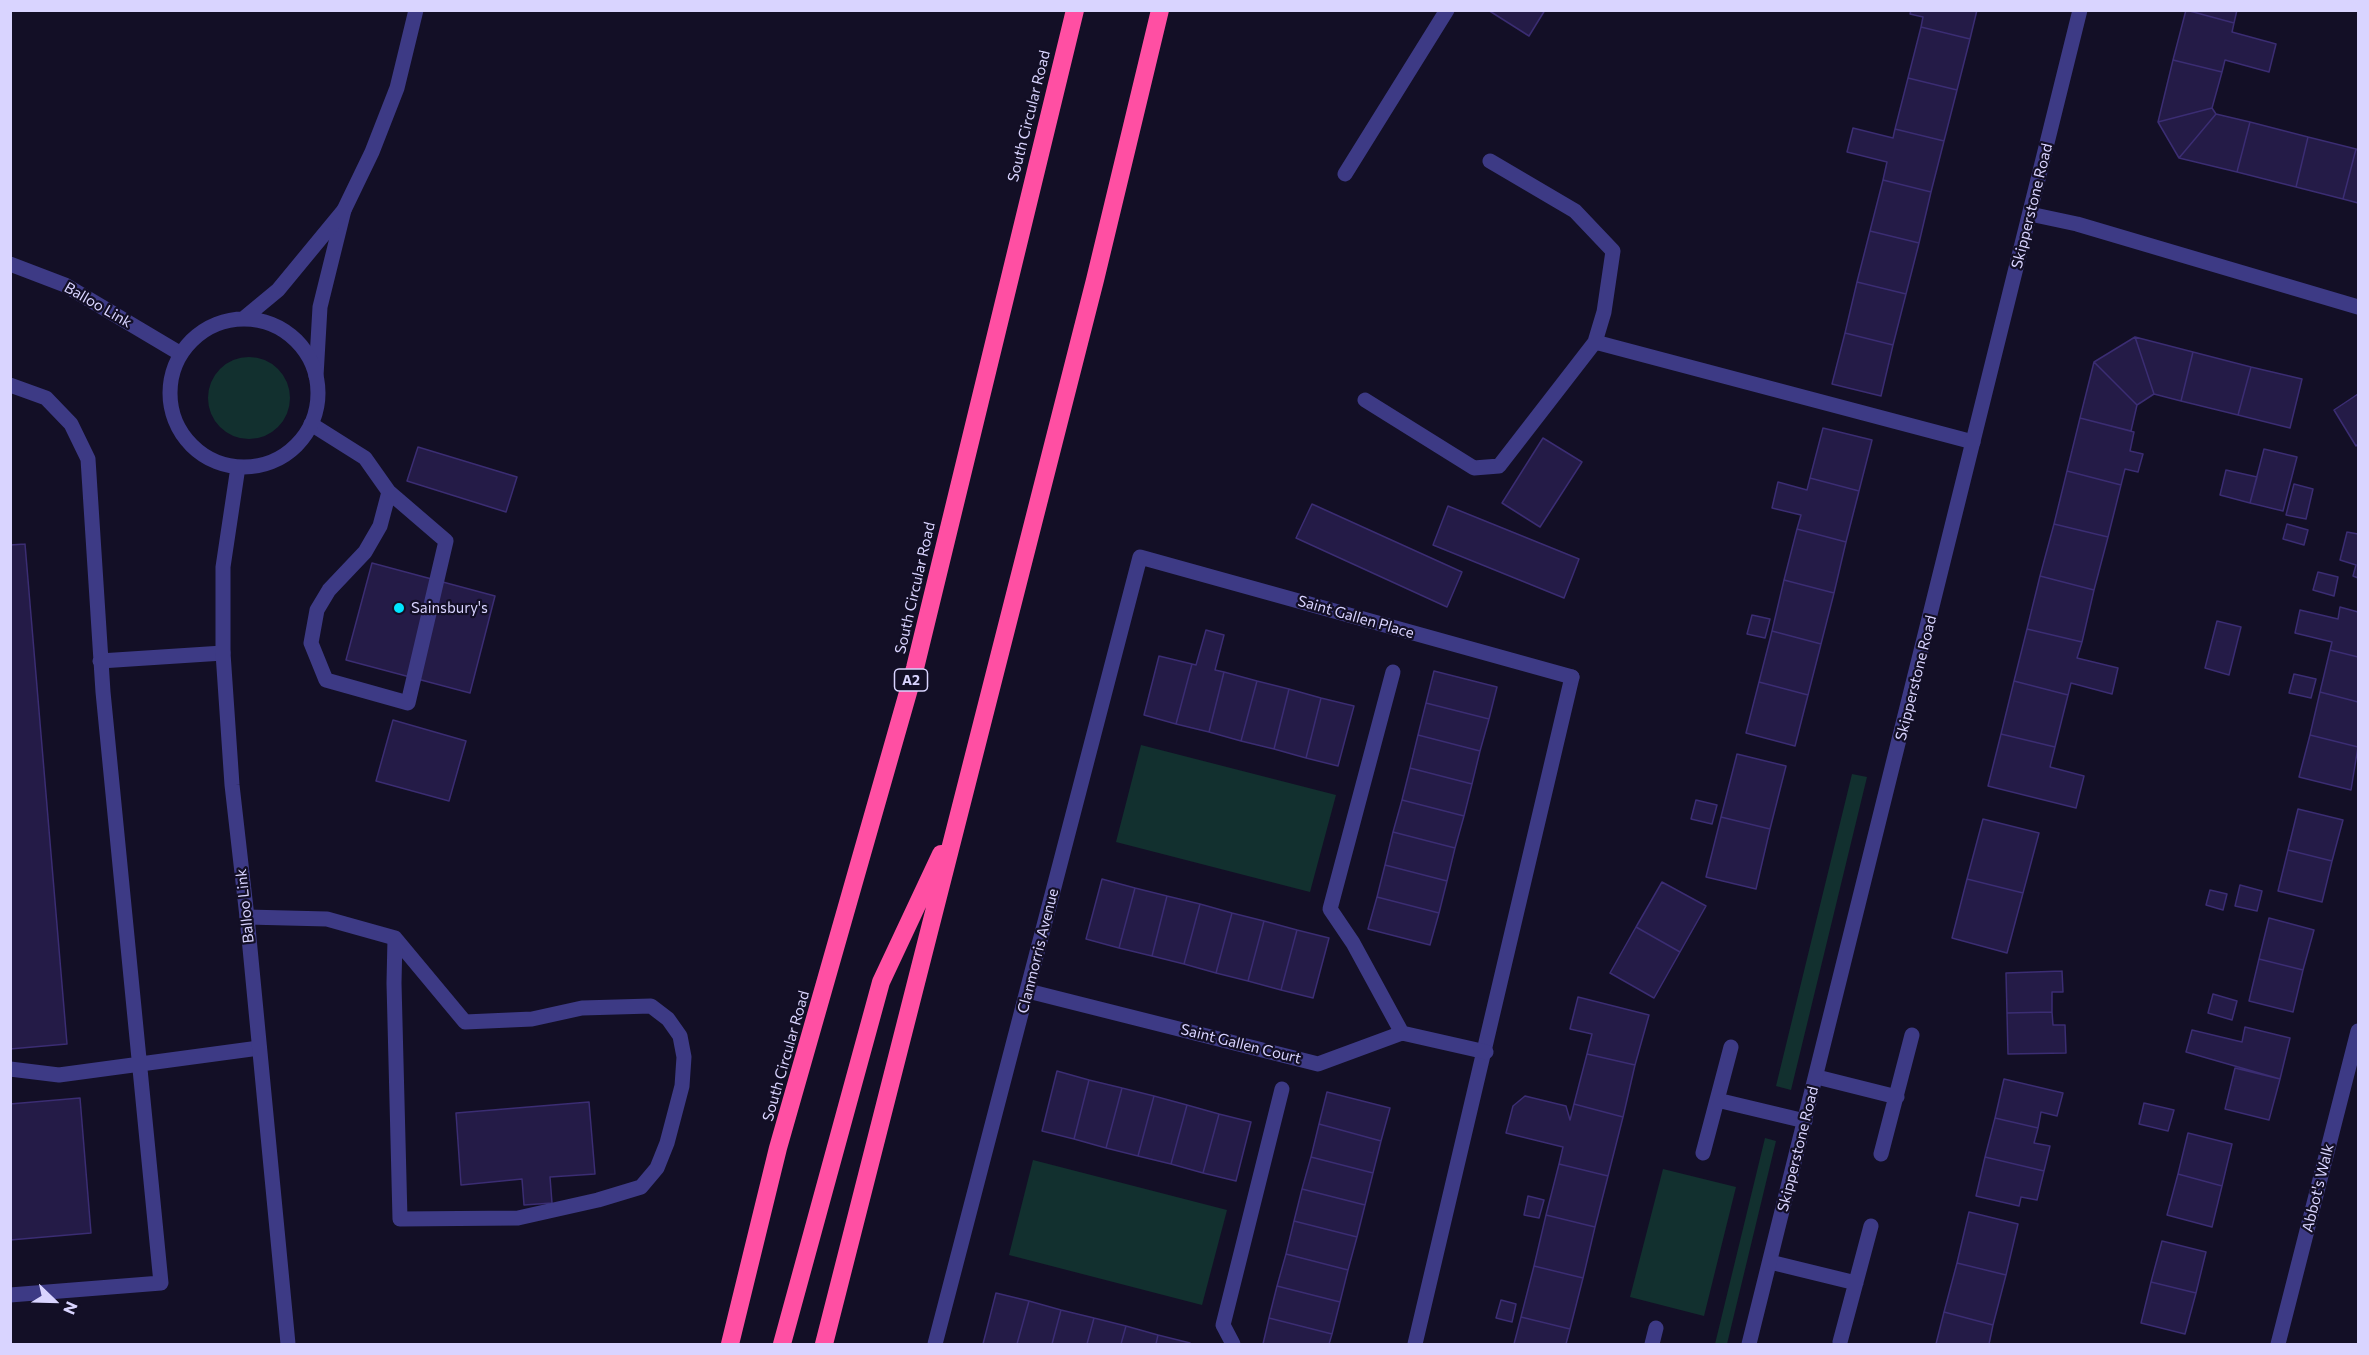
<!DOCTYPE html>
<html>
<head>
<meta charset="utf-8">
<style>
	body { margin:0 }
	#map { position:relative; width:2369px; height:1355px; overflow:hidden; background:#130f26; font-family:Commissioner,sans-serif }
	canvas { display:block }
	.frame { position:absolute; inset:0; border:12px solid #d9d4ff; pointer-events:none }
	.north { position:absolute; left:24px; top:1271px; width:60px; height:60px; -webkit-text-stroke:4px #130f26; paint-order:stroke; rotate:113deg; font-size:16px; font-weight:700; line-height:24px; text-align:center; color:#d9d4ff }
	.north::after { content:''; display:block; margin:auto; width:21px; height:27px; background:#d9d4ff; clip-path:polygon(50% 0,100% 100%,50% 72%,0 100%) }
</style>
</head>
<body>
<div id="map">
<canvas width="2369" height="1355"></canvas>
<div class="frame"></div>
<div class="north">N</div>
</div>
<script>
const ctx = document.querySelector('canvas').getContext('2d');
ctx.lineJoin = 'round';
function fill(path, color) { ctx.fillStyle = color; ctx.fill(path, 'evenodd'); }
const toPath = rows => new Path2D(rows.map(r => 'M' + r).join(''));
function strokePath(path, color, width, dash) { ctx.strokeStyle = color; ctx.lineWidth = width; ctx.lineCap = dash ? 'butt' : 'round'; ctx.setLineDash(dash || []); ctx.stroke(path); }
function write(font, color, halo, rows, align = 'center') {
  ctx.font = font + ' Commissioner,sans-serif'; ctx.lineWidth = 4.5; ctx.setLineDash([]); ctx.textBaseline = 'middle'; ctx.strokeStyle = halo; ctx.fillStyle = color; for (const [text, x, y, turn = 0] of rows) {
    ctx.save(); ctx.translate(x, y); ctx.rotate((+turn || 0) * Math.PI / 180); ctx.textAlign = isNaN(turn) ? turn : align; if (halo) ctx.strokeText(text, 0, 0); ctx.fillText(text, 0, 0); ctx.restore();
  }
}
const green = toPath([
	'208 398a41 41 0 1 1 82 0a41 41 0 1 1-82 0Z',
	[1141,745,1336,795,1310,892,1116,842],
	[1852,774,1867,777,1791,1090,1776,1086],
	[1765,1138,1776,1141,1727,1344,1715,1344],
	[1033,1160,1227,1210,1202,1305,1009,1255],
	[1663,1169,1736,1187,1704,1316,1630,1297]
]);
const building = toPath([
	[1488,10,1545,10,1529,36,1488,10],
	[1911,10,1977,10,1970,39,1921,27,1923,17,1910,14,1911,10],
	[2186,10,2234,23,2232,32,2276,44,2269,72,2225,60,2222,72,2173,60,2186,10],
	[2186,10,2237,10,2234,23,2186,10],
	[1921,27,1970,39,1957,90,1908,78,1921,27],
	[2173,60,2222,72,2212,108,2158,122,2173,60],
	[1908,78,1957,90,1944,141,1895,129,1908,78],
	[2212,108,2216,114,2179,158,2158,122,2212,108],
	[2216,114,2250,122,2237,172,2179,158,2216,114],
	[2250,122,2308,137,2296,187,2237,172,2250,122],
	[1853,128,1893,138,1895,129,1944,141,1931,192,1883,180,1887,162,1847,152,1853,128],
	[2308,137,2356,149,2343,199,2296,187,2308,137],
	[2356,149,2358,150,2358,203,2343,199,2356,149],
	[1883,180,1931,192,1919,243,1870,231,1883,180],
	[1870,231,1919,243,1906,294,1857,282,1870,231],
	[1857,282,1906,294,1893,345,1845,333,1857,282],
	[1845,333,1893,345,1881,396,1832,384,1845,333],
	[2135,337,2193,352,2181,401,2154,394,2135,337],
	[2135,337,2154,394,2137,405,2094,362,2135,337],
	[2193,352,2251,367,2238,415,2181,401,2193,352],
	[2094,362,2137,405,2131,431,2080,418,2094,362],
	[2251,367,2302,379,2290,428,2238,415,2251,367],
	[2358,394,2358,444,2356,446,2334,410,2358,394],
	[2080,418,2134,432,2130,451,2143,454,2138,472,2125,469,2121,485,2067,471,2080,418],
	[1823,428,1872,440,1859,491,1810,478,1823,428],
	[1543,438,1582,462,1540,527,1502,503,1543,438],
	[418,447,517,477,506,512,407,481,418,447],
	[2264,449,2297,457,2283,511,2250,503,2264,449],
	[2226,470,2257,477,2250,503,2220,495,2226,470],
	[2067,471,2121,485,2108,537,2054,524,2067,471],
	[1810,478,1859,491,1846,542,1797,529,1801,515,1772,508,1778,482,1807,490,1810,478],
	[2294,484,2313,489,2306,519,2286,515,2294,484],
	[1312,504,1462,572,1447,607,1296,538,1312,504],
	[1448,506,1579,559,1564,598,1433,545,1448,506],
	[2054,524,2108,537,2094,590,2040,576,2054,524],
	[2287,524,2308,530,2304,545,2283,539,2287,524],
	[1797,529,1846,542,1834,593,1784,580,1797,529],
	[2347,532,2358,534,2358,578,2353,576,2356,565,2340,560,2347,532],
	[25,544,67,1044,10,1049,10,545,25,544],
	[372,563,495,596,470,693,346,660,372,563],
	[2318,572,2338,577,2334,596,2313,590,2318,572],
	[2040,576,2094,590,2082,642,2027,629,2040,576],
	[1784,580,1834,593,1821,644,1772,631,1784,580],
	[2340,607,2358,612,2358,657,2330,650,2332,642,2295,633,2300,610,2338,619,2340,607],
	[1752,615,1770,619,1765,638,1747,634,1752,615],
	[2217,621,2241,627,2229,675,2205,668,2217,621],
	[2027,629,2082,642,2077,658,2118,668,2112,694,2071,683,2068,695,2014,681,2027,629],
	[1206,630,1224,635,1215,670,1224,672,1209,732,1176,724,1192,664,1196,665,1206,630],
	[1772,631,1821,644,1808,695,1759,682,1772,631],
	[2330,650,2358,657,2358,702,2320,692,2330,650],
	[1159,656,1192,664,1176,724,1144,715,1159,656],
	[1434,671,1497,687,1489,719,1426,703,1434,671],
	[1224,672,1257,681,1241,741,1209,732,1224,672],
	[2294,674,2316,679,2311,698,2289,693,2294,674],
	[1257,681,1289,689,1274,749,1241,741,1257,681],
	[2014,681,2068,695,2055,747,2001,734,2014,681],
	[1759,682,1808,695,1795,746,1746,733,1759,682],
	[1289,689,1321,698,1306,758,1274,749,1289,689],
	[2320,692,2358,702,2358,747,2310,735,2320,692],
	[1321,698,1354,706,1338,766,1306,758,1321,698],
	[1426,703,1489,719,1480,751,1418,735,1426,703],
	[393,720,466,741,449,801,376,781,393,720],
	[2001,734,2055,747,2050,767,2084,776,2076,808,1988,786,2001,734],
	[1418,735,1480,751,1472,784,1410,768,1418,735],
	[2310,735,2358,747,2351,790,2299,777,2310,735],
	[1737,754,1786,766,1770,829,1721,817,1737,754],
	[1410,768,1472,784,1464,816,1402,800,1410,768],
	[1402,800,1464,816,1455,848,1393,832,1402,800],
	[1696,800,1717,805,1712,824,1691,819,1696,800],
	[2298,809,2343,820,2332,861,2288,850,2298,809],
	[1721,817,1770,829,1756,889,1706,877,1721,817],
	[1983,819,2039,833,2023,893,1967,879,1983,819],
	[1393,832,1455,848,1447,881,1385,865,1393,832],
	[2288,850,2332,861,2322,902,2278,891,2288,850],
	[1385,865,1447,881,1439,913,1377,897,1385,865],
	[1102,879,1135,888,1119,948,1086,939,1102,879],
	[1967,879,2023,893,2007,953,1952,938,1967,879],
	[1662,882,1706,906,1680,952,1636,927,1662,882],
	[2240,885,2262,891,2257,911,2235,906,2240,885],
	[1135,888,1167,896,1152,956,1119,948,1135,888],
	[2210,890,2227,894,2223,910,2206,905,2210,890],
	[1167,896,1200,904,1184,964,1152,956,1167,896],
	[1377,897,1439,913,1430,945,1368,929,1377,897],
	[1200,904,1232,913,1216,973,1184,964,1200,904],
	[1232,913,1264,921,1248,981,1216,973,1232,913],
	[2269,918,2314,930,2303,970,2259,959,2269,918],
	[1264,921,1297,930,1281,990,1248,981,1264,921],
	[1636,927,1680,952,1654,998,1610,973,1636,927],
	[1297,930,1329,938,1313,998,1281,990,1297,930],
	[2259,959,2303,970,2293,1012,2249,1001,2259,959],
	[2062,971,2063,992,2052,992,2052,1012,2007,1013,2006,973,2062,971],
	[2213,994,2237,1001,2232,1020,2208,1013,2213,994],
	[1578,997,1649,1015,1635,1065,1587,1054,1592,1034,1570,1029,1578,997],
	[2052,1012,2053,1025,2065,1025,2066,1053,2008,1054,2007,1013,2052,1012],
	[2245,1027,2290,1038,2280,1079,2186,1052,2192,1030,2242,1042,2245,1027],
	[1587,1054,1635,1065,1623,1117,1574,1104,1587,1054],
	[2235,1068,2280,1079,2269,1120,2225,1109,2235,1068],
	[1057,1071,1089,1080,1074,1139,1042,1131,1057,1071],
	[2004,1079,2063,1093,2057,1116,2041,1112,2038,1128,1995,1118,2004,1079],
	[1089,1080,1122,1088,1106,1148,1074,1139,1089,1080],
	[1122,1088,1154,1096,1138,1156,1106,1148,1122,1088],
	[1327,1092,1390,1108,1381,1141,1319,1124,1327,1092],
	[1154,1096,1187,1105,1171,1164,1138,1156,1154,1096],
	[1525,1096,1566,1106,1570,1120,1574,1104,1623,1117,1608,1176,1559,1164,1563,1147,1506,1133,1513,1106,1525,1096],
	[80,1098,91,1233,10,1240,10,1104,80,1098],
	[589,1102,595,1174,550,1177,552,1203,524,1205,522,1179,461,1185,456,1113,589,1102],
	[2144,1103,2174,1110,2168,1131,2139,1124,2144,1103],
	[1187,1105,1219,1114,1203,1173,1171,1164,1187,1105],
	[1219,1114,1251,1122,1236,1181,1203,1173,1219,1114],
	[1995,1118,2038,1128,2034,1143,2050,1146,2044,1171,1985,1157,1995,1118],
	[1319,1124,1381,1141,1373,1173,1311,1157,1319,1124],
	[2188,1133,2232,1144,2222,1186,2178,1174,2188,1133],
	[1311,1157,1373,1173,1365,1205,1302,1189,1311,1157],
	[1985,1157,2044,1171,2037,1200,2021,1197,2019,1206,1976,1196,1985,1157],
	[1559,1164,1608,1176,1595,1227,1546,1215,1559,1164],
	[2178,1174,2222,1186,2212,1227,2167,1215,2178,1174],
	[1302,1189,1365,1205,1357,1237,1294,1221,1302,1189],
	[1528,1196,1544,1200,1539,1218,1524,1215,1528,1196],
	[1969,1212,2018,1224,2006,1275,1957,1263,1969,1212],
	[1546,1215,1595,1227,1583,1278,1534,1266,1546,1215],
	[1294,1221,1357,1237,1348,1270,1286,1254,1294,1221],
	[2162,1241,2206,1252,2196,1293,2151,1282,2162,1241],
	[1286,1254,1348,1270,1340,1302,1277,1286,1286,1254],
	[1957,1263,2006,1275,1993,1325,1944,1312,1957,1263],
	[1534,1266,1583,1278,1570,1329,1521,1317,1534,1266],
	[2151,1282,2196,1293,2185,1334,2141,1323,2151,1282],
	[1277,1286,1340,1302,1332,1334,1269,1318,1277,1286],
	[996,1293,1029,1301,1017,1344,983,1344,996,1293],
	[1501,1300,1516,1304,1512,1322,1496,1318,1501,1300],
	[1029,1301,1061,1310,1052,1344,1017,1344,1029,1301],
	[1061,1310,1094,1318,1087,1344,1052,1344,1061,1310],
	[1944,1312,1993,1325,1989,1344,1936,1344,1944,1312],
	[1521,1317,1570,1329,1566,1344,1514,1344,1521,1317],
	[1094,1318,1126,1326,1121,1344,1087,1344,1094,1318],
	[1269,1318,1332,1334,1329,1344,1263,1344,1269,1318],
	[1126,1326,1158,1335,1156,1344,1121,1344,1126,1326],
	[1158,1335,1190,1343,1190,1344,1156,1344,1158,1335]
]);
const lane = toPath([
	[1345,174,1447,10],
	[1595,342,1973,442],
	[316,376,320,307,344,210],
	[10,385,46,398,71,424,88,459,103,692,161,1283,10,1295],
	[1365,400,1474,468,1499,466,1595,342,1604,312,1613,251,1575,211,1490,161],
	[311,424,365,458,389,492],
	[389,492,446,541,408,703,326,680,311,643,317,610,329,590,365,552,380,526,389,492],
	[100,661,223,653],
	[247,917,327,919,395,938],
	[395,938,465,1022,532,1019,582,1008,651,1006,668,1019,680,1036,684,1057,682,1086,667,1143,657,1168,641,1187,598,1200,518,1218,400,1219,394,983,395,938],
	[10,1069,59,1075,259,1048],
	[1817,1077,1897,1097],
	[1717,1100,1805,1121],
	[1703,1153,1731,1047],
	[1881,1154,1912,1035],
	[1770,1262,1856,1283],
	[1840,1342,1871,1226],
	[1415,1344,1572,677],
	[1652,1344,1656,1328]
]);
const street = toPath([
	[2030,214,2077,224,2358,307],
	[10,264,65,285,181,354],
	[243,319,278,290,344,210,372,152,397,88,416,10],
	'170 393a74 74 0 1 1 148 0a74 74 0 1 1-148 0Z',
	[238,467,223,567,223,653,232,785,247,917,288,1344],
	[1393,672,1330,909,1353,943,1402,1033],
	[1028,991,1318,1064,1402,1033,1486,1052],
	[935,1344,1140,557,1572,677],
	[1233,1344,1223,1325,1282,1089],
	[1749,1344,2080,10],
	[2278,1344,2358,1031]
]);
const highway = toPath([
	[730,1344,778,1148,915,668,1075,10],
	[782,1344,881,982,941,854],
	[824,1344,1095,280,1160,10]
]);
const markers = [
	[399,608,6,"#00e5ff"]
];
const shields = [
	[911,680,33]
];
const shieldNames = [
	["A2",911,680]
];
const streetNames = [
	["South Circular Road",1029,116,-76],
	["Skipperstone Road",2032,206,-76],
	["Balloo Link",98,305,30],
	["South Circular Road",915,588,-77],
	["Saint Gallen Place",1356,617,16],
	["Skipperstone Road",1916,678,-76],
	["Balloo Link",245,906,-96],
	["Clanmorris Avenue",1038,951,-76],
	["Saint Gallen Court",1241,1044,14],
	["South Circular Road",786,1056,-74],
	["Skipperstone Road",1798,1149,-76],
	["Abbot's Walk",2318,1188,-76]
];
const poiNames = [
	["Sainsbury's",411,608]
];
fill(green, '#12302f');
fill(building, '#241b47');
strokePath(building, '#3b2d73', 1.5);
strokePath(lane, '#3d3a85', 15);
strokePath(street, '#3d3a85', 15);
strokePath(highway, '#ff4fa3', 18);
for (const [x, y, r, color] of markers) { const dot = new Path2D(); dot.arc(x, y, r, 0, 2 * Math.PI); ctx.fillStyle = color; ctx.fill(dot); strokePath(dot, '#130f26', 2); }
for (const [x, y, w] of shields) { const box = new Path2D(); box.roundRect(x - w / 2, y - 11, w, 22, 4.5); ctx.fillStyle = '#130f26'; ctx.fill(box); strokePath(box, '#d9d4ff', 1.5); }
write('bold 14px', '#d9d4ff', null, shieldNames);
write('15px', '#d9d4ff', '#130f26', streetNames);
write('15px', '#d9d4ff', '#130f26', poiNames, 'left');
</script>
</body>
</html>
